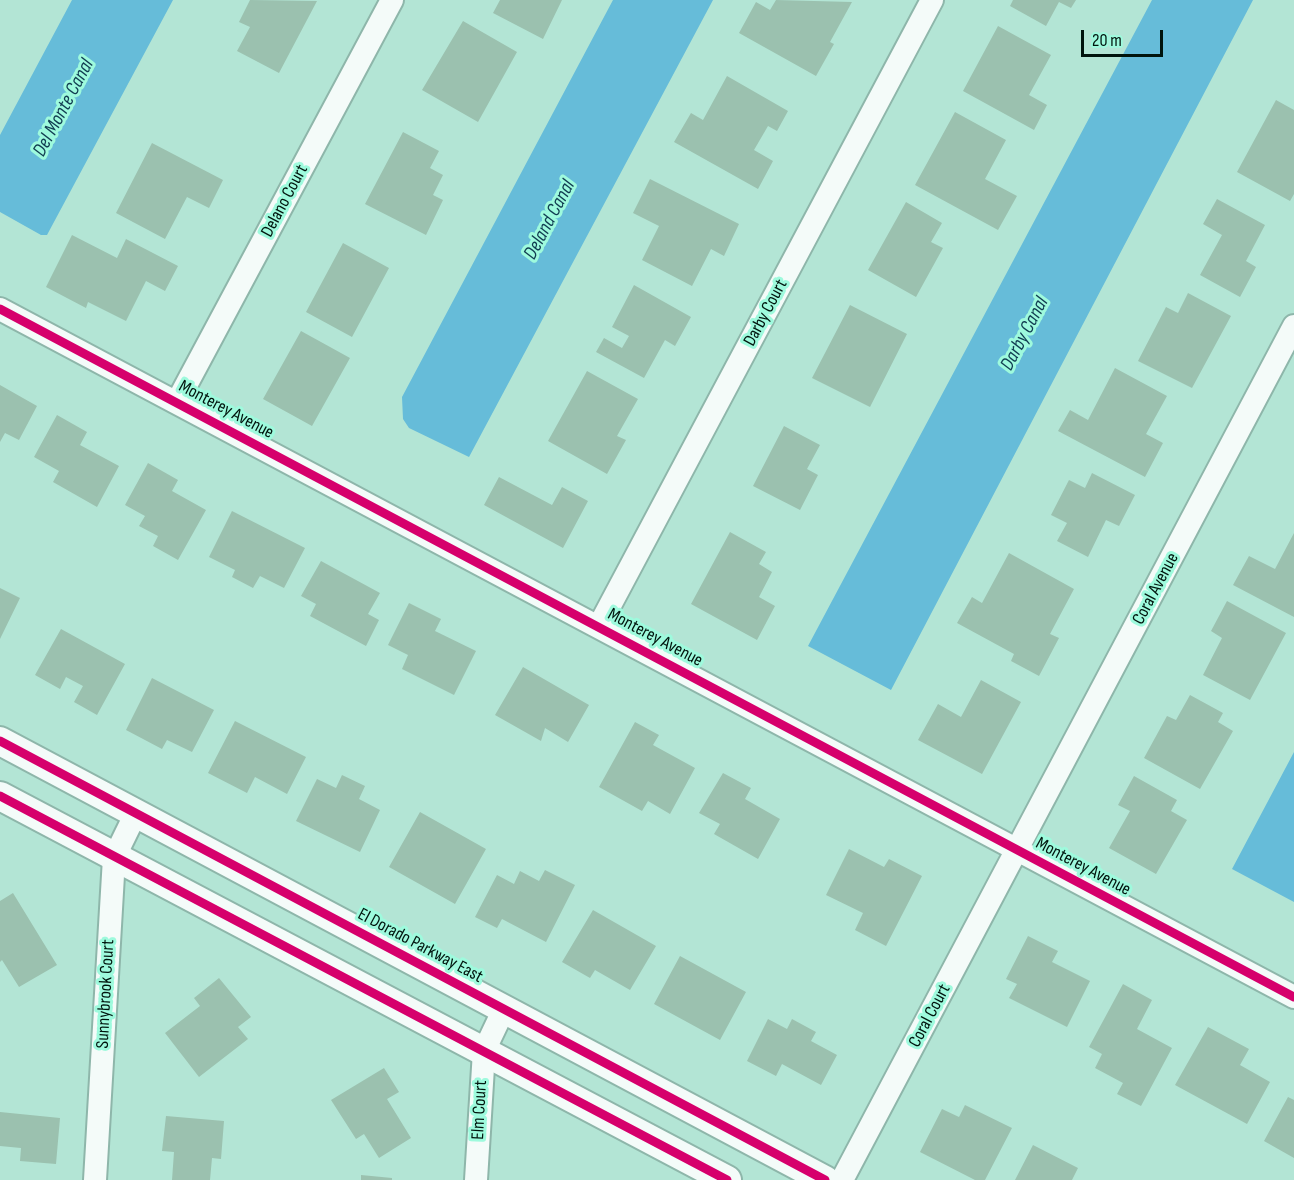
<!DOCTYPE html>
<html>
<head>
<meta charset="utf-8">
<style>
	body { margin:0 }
	#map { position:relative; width:1294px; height:1180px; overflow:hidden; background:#b3e5d5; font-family:"Sofia Sans Condensed",sans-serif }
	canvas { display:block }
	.scale { position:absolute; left:1081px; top:30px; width:82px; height:27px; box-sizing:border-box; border:3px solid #00140d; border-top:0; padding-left:8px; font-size:18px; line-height:21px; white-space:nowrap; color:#00140d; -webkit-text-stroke:4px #9efadd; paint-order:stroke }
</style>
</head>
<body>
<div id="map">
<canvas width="1294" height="1180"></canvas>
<div class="scale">20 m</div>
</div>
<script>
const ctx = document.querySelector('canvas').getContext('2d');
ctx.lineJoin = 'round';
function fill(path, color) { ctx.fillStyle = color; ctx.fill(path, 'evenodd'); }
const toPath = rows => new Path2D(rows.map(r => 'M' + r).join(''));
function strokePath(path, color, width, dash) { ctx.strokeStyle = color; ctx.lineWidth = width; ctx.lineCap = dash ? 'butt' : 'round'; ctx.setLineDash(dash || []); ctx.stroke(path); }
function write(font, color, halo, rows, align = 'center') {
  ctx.font = font + ' "Sofia Sans Condensed",sans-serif'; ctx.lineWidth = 6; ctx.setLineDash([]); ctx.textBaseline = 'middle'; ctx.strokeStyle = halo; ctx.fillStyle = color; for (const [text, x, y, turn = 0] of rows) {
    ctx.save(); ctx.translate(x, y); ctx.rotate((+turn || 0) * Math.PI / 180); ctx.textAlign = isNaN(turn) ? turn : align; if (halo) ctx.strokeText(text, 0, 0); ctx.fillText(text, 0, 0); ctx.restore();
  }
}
const water = toPath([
	[72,0,173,0,47,235,41,235,0,212,0,135],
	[613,0,713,0,469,457,409,428,403,419,402,397],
	[1152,0,1253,0,891,690,808,646],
	[1294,752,1294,902,1232,869]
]);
const building = toPath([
	[250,0,317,1,279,73,237,51,250,27,239,22],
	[500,0,562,0,543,39,493,13],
	[776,0,852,2,830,42,834,44,816,76,739,33,756,2,770,10],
	[1013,0,1076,0,1071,8,1059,2,1046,26,1010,6],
	[463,21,517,52,478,122,422,90],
	[998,26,1051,55,1029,95,1047,105,1034,130,963,91],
	[727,76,788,111,777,131,768,126,754,150,773,161,758,189,674,142,691,113,703,120],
	[1276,100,1294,110,1294,194,1290,201,1237,172],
	[955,112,1006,140,985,179,1017,196,998,230,915,185],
	[403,132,439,151,430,168,443,175,433,195,443,200,426,235,365,204],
	[152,143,223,180,209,208,187,197,165,239,116,213],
	[650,179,739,224,724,256,711,249,692,286,642,260,659,226,633,213],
	[1217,199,1265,225,1246,261,1256,267,1240,297,1200,275,1222,235,1203,224],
	[906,202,942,223,931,242,943,248,916,297,868,270],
	[72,235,117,258,126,239,178,266,165,291,146,281,126,321,88,302,86,308,46,287],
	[343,243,389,268,352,337,306,312],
	[634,285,691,317,675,346,665,340,644,378,596,352,604,338,622,348,629,336,612,327],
	[1188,293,1231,316,1192,388,1138,361,1166,307,1178,313],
	[850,305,907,334,870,407,812,378],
	[301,331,350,358,312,426,263,399],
	[1115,368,1167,396,1146,434,1163,443,1145,477,1058,431,1070,410,1088,420],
	[587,371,638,399,617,436,626,440,607,474,548,441],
	[0,385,37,406,19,440,5,433,0,442],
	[57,415,87,432,80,445,119,466,97,507,53,482,59,471,34,457],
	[784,426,820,445,807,469,818,475,800,510,753,486],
	[148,463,178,480,172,491,206,510,178,560,153,546,158,536,139,526,145,516,125,505],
	[1092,473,1135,495,1119,526,1106,520,1088,557,1057,541,1067,523,1051,515,1069,480,1085,488],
	[499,477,552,505,562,487,588,501,563,548,484,505],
	[232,511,305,548,284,588,260,576,253,588,232,577,235,570,209,557],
	[730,532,766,552,759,564,772,572,759,597,775,606,757,640,691,604],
	[1294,533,1294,617,1233,585,1249,556,1275,569],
	[1009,553,1074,589,1050,634,1059,638,1039,676,1011,661,1014,654,957,623,972,597,982,603],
	[321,561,380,593,368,614,379,620,366,646,310,616,316,604,301,596],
	[0,588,20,598,0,639],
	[1227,601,1286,633,1250,700,1203,675,1222,638,1211,631],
	[409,603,441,619,435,631,476,651,454,695,402,669,408,655,388,645],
	[61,629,125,664,97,715,74,702,83,686,66,677,60,689,35,675],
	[523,667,589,705,568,742,545,728,541,741,495,715],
	[152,678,214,710,192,752,167,740,162,749,126,730],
	[981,680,1021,702,982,774,918,740,938,704,961,717],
	[1190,695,1223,713,1218,722,1233,731,1200,789,1144,758,1167,716,1176,720],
	[235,721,306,757,287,794,255,777,247,793,208,773],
	[635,722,659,735,653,745,695,768,670,814,648,801,642,811,599,787],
	[723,773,751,788,745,799,780,819,758,859,714,834,720,824,699,813],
	[342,775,365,786,359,799,380,810,360,852,296,821,317,779,336,788],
	[1134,776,1177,800,1171,811,1187,820,1156,874,1109,848,1130,811,1118,805],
	[420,812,486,849,455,904,389,867],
	[849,849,884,867,889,859,922,876,886,946,855,930,863,913,826,895],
	[545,870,575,885,546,942,502,919,497,928,475,917,497,875,514,884,520,871,539,881],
	[13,893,57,965,19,987,2,960,0,962,0,901],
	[593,910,656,946,630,990,595,970,590,978,562,962],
	[1028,936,1058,951,1052,962,1090,981,1067,1027,1009,998,1017,984,1006,979],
	[680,956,746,992,720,1040,654,1004],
	[219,978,251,1017,238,1027,248,1039,199,1077,165,1033,200,1006,194,998],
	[1123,984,1152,1000,1137,1029,1172,1048,1141,1106,1117,1094,1123,1083,1095,1068,1102,1054,1089,1047],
	[768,1019,787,1029,792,1019,816,1032,811,1041,837,1055,821,1085,782,1064,776,1076,747,1061],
	[1208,1027,1249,1049,1240,1065,1270,1082,1247,1124,1175,1085],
	[384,1068,399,1092,387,1099,411,1138,379,1158,364,1134,356,1139,331,1100],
	[1288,1097,1294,1100,1294,1158,1264,1141],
	[965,1105,1012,1128,985,1180,975,1180,920,1152,942,1109,959,1117],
	[0,1112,60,1118,56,1164,20,1161,21,1148,0,1146],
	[166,1116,224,1121,221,1159,212,1158,210,1180,172,1180,174,1152,162,1151],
	[1033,1145,1078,1168,1072,1180,1015,1180],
	[361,1175,392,1178,392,1180,361,1180]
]);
const minor = toPath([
	[0,309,1294,997],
	[177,402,392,0],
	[599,626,932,0],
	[95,1180,114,858,136,813],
	[476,1180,484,1051,504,1009],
	[842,1180,1294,326]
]);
const tertiary = toPath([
	[0,741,825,1180],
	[0,796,727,1180]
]);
const cycleway = toPath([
	[0,309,1294,997],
	[0,741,825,1180],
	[0,796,727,1180]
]);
const streetNames = [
	["Delano Court",285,201,-62],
	["Darby Court",766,313,-62],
	["Monterey Avenue",226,410,28],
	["Coral Avenue",1156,589,-62],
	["Monterey Avenue",655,638,28],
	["Monterey Avenue",1083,867,28],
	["El Dorado Parkway East",420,946,28],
	["Sunnybrook Court",106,994,-87],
	["Coral Court",930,1016,-62],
	["Elm Court",480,1110,-87]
];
const waterNames = [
	["Del Monte Canal",64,108,-62],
	["Deland Canal",550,220,-62],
	["Darby Canal",1025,334,-62]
];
fill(water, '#66bcd9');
fill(building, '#9bc1af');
strokePath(minor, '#8eb6aa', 26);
strokePath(tertiary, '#8eb6aa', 32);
strokePath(minor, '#f4fbf9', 22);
strokePath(tertiary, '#f4fbf9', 28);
strokePath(cycleway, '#d6006c', 9);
write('18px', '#00140d', '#9efadd', streetNames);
write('italic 20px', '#113c51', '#9efadd', waterNames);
</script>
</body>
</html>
